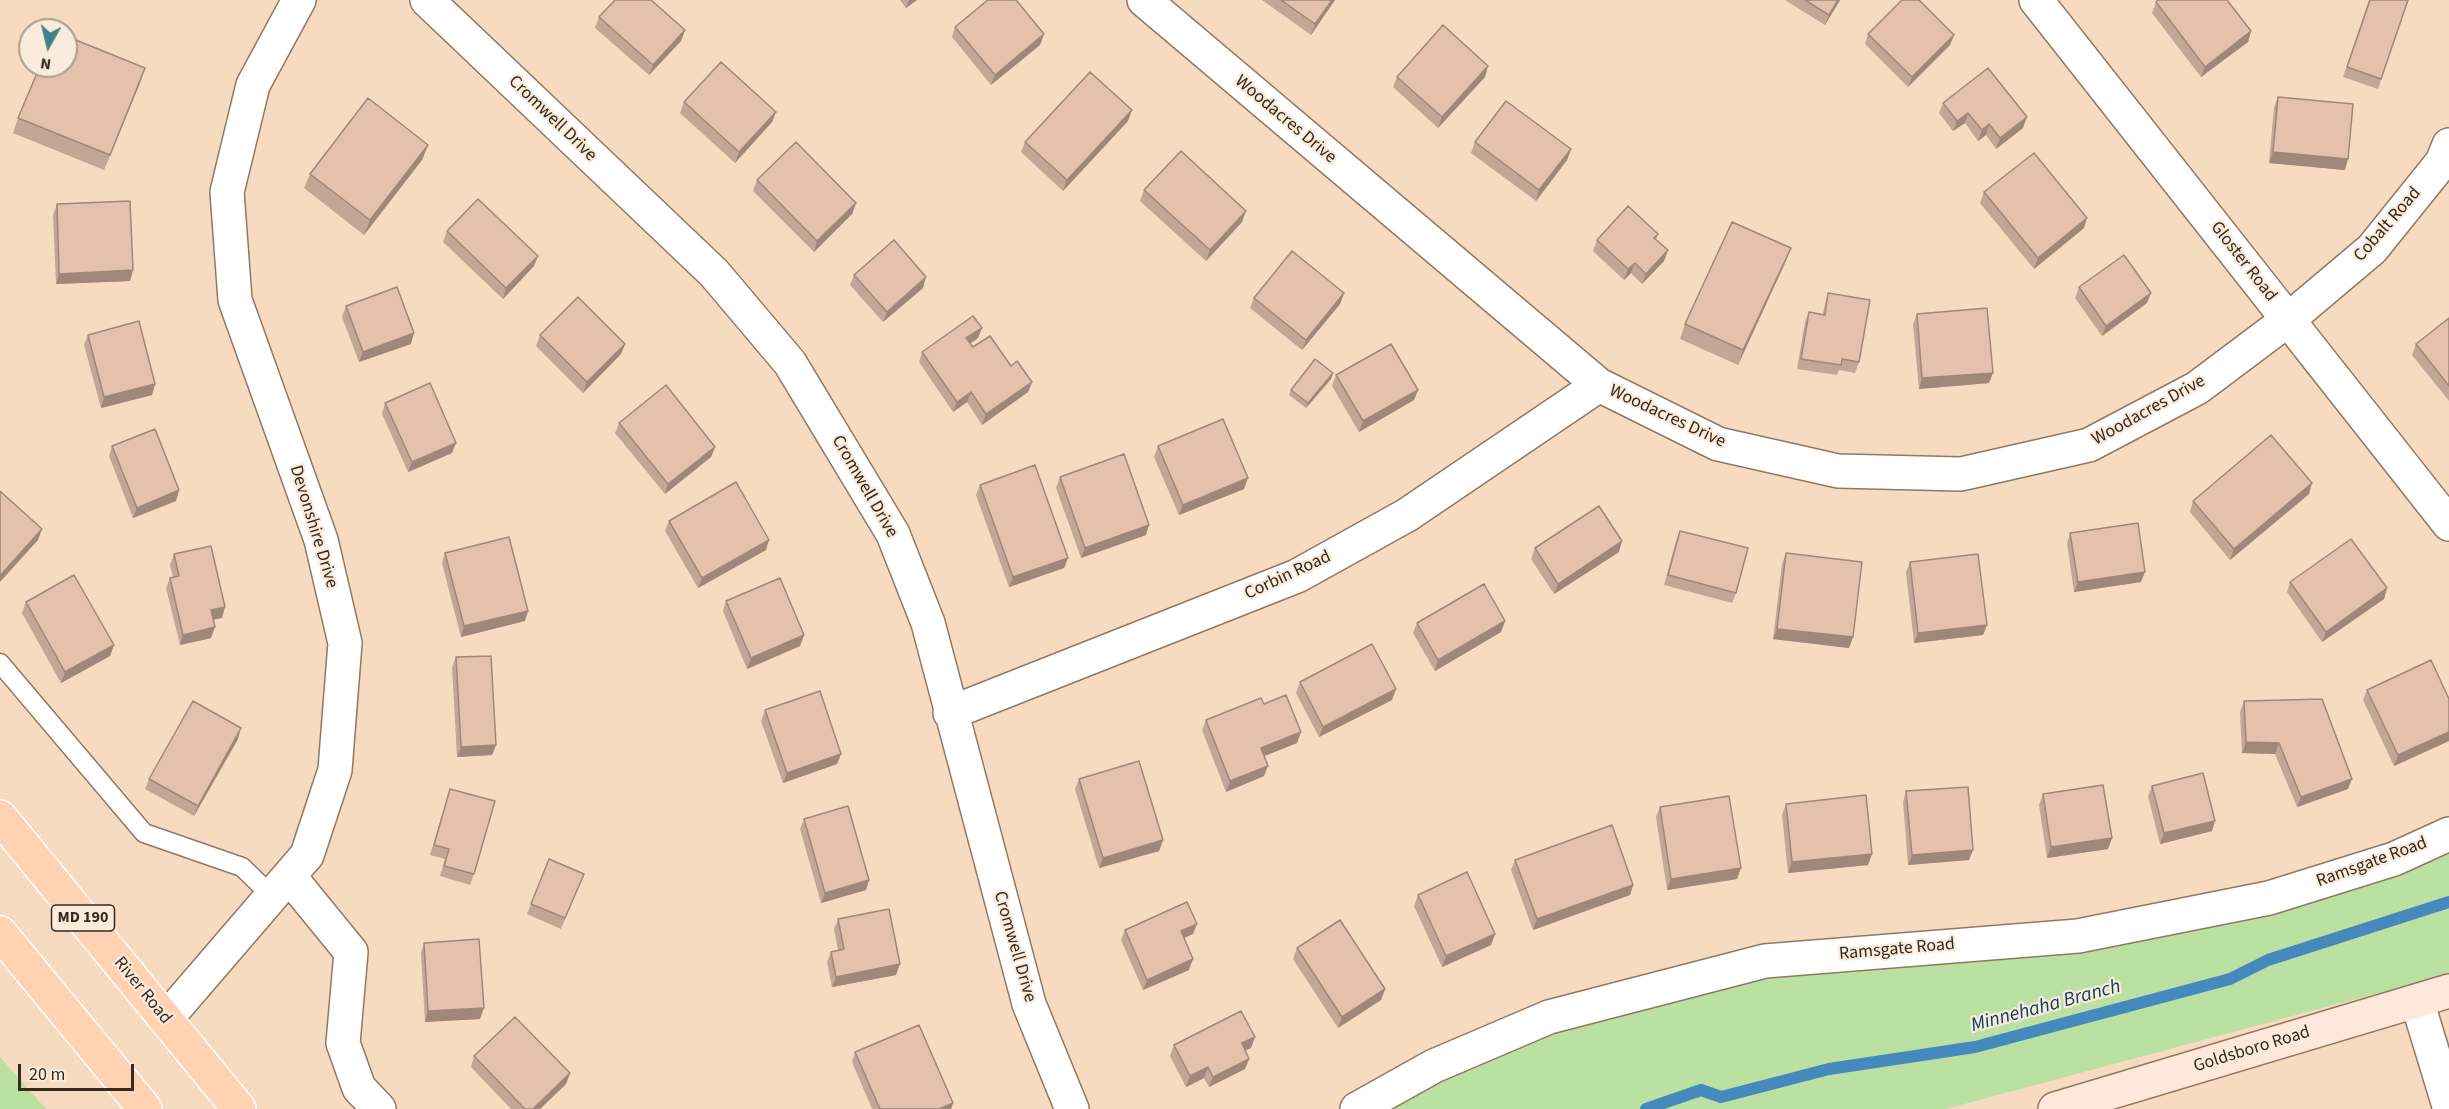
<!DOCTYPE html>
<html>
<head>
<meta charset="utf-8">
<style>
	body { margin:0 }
	#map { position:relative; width:2449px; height:1109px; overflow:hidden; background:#f7dbc0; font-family:"Source Sans 3",sans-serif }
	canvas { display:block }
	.north { position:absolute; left:18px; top:18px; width:60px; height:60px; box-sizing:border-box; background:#fbebda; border:2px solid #ab9e90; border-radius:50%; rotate:188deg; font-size:16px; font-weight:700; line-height:24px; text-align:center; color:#342a20 }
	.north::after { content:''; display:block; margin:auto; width:21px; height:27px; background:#3d838e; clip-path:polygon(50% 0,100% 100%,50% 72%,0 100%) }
	.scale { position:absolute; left:18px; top:1064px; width:116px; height:27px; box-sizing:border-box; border:3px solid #342a20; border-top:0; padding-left:8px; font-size:18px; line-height:21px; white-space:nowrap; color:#342a20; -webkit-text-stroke:4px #fbebda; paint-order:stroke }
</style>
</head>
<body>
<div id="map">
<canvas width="2449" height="1109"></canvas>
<div class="north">N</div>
<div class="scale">20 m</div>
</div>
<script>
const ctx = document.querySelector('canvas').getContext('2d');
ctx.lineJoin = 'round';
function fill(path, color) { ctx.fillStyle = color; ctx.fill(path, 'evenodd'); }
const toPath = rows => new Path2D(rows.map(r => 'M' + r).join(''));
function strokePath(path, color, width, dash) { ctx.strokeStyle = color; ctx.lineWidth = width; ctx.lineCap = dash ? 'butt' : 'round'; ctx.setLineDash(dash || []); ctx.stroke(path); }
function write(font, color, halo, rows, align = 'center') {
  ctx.font = font + ' "Source Sans 3",sans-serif'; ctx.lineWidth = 4.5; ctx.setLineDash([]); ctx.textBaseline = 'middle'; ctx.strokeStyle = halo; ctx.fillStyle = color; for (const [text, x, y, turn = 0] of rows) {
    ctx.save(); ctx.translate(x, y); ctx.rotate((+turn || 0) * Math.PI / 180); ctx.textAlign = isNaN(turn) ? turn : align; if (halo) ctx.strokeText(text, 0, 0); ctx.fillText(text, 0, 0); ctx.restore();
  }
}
const green = toPath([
	[2449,834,2449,974,1946,1109,1357,1109,1434,1066,1765,961,2078,936],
	[0,1057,46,1109,0,1109]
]);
const stream = toPath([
	[1646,1109,1701,1090,1721,1097,1829,1069,1975,1047,2230,979,2268,960,2449,902]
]);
const service = toPath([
	[0,663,144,833,242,867,272,896]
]);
const minor = toPath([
	[427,0,714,273,790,363,893,534,928,623,1029,1004,1072,1109],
	[1144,0,1599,385,1718,444,1838,471,1961,474,2089,445,2197,388,2289,319,2372,249,2442,162,2449,145],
	[2036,0,2449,524],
	[950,713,1297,576,1407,515,1599,385],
	[289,876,351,952,343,1043,359,1088,379,1109],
	[2417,1001,2449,1106],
	[166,1019,307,855,335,770,345,643,321,540,235,300,227,192,253,85,299,0],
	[1357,1109,1434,1066,1549,1017,1765,961,2078,936,2269,898,2394,859,2449,834]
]);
const secondary = toPath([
	[2055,1109,2449,991]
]);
const primary = toPath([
	[0,817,239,1109],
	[0,933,145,1109]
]);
const wall = toPath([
	[900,0,917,0,906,8],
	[1262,0,1335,0,1311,35],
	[1785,0,1840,0,1825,25],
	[2369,0,2408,0,2378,89,2343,77],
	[2156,2,2251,31,2248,42,2201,77,2152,13],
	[599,17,685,30,681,41,649,75,595,28],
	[955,27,1044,34,1040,45,991,85,952,37],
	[1868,34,1954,35,1950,45,1908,87,1865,44],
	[1488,66,1485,77,1438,128,1393,87,1397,77],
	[140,83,104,170,13,133,18,118],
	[2278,97,2345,170,2269,163,2274,107],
	[684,102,776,112,772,122,735,163,680,113],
	[1943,103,2023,128,1996,149,1986,135,1978,141,1965,123,1953,131,1939,113],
	[1128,121,1063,191,1021,152,1025,142],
	[1475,142,1571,149,1567,160,1536,201,1471,153],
	[428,145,422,160,364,235,304,188,310,174],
	[757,180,856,203,852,214,814,252,753,191],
	[1144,190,1242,222,1206,261,1140,201],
	[1984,192,2084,228,2034,269,1980,203],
	[57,204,133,270,130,281,56,284,53,215],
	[447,231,534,266,503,299,443,242],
	[1658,234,1656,240,1668,250,1664,261,1642,284,1631,273,1624,280,1593,251,1597,240],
	[1785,263,1738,365,1680,339,1685,324],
	[854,275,923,288,883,322,850,285],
	[2079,287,2147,303,2102,336,2075,298],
	[1344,293,1340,304,1302,350,1250,308,1254,298],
	[1828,293,1859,362,1855,373,1839,370,1837,375,1797,369,1805,322,1809,312,1823,314,1825,304],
	[346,306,411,344,359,362,342,317],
	[1917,314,1989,383,1919,389,1913,324],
	[2449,318,2449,401,2412,355,2416,344],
	[88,335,155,384,152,395,101,408,84,345],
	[540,335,625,344,621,354,583,393,536,346],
	[978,338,970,343,973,347,1011,366,1032,382,1028,392,982,425,967,402,953,412,919,362,922,352],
	[1333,373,1331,379,1306,408,1289,395,1291,390],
	[1336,375,1418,390,1414,400,1359,432,1332,386],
	[385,403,452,453,408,472,382,414],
	[619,423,715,447,711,457,665,494,615,433],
	[112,446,179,490,176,501,133,518,109,456],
	[1158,446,1244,489,1179,515,1154,457],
	[1060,477,1146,535,1081,558,1056,488],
	[980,485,1068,558,1064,568,1009,587,976,495],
	[2309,494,2230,560,2190,512,2193,501],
	[669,521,766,550,698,588,665,531],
	[1680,531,1736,593,1732,603,1664,585,1676,541],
	[2070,533,2141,582,2074,592,2067,543],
	[1535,548,1619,552,1554,594,1531,559],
	[445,553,528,611,525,621,461,637,442,563],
	[1786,553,1853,637,1849,648,1773,639,1782,564],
	[174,554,222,618,213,619,211,638,180,645,166,588,170,578,173,577,170,565],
	[1910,562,1987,625,1983,635,1914,643,1906,572],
	[2290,582,2387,588,2384,599,2322,642,2287,592],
	[726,601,804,635,800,646,747,669,723,611],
	[26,602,114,645,110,656,61,683,22,613],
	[1505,621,1501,632,1435,671,1413,633,1417,623],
	[456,657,496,745,492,755,457,757,452,667],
	[1300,682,1392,700,1319,737,1296,693],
	[2367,690,2449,699,2449,741,2394,766,2363,700],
	[2244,701,2348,789,2297,807,2275,754,2242,753,2240,712],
	[1264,704,1297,743,1264,756,1264,776,1226,792,1202,730,1206,720],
	[765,710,841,754,837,764,783,783,761,721],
	[238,739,194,816,145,789,149,779],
	[1079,779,1163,840,1159,851,1099,868,1075,789],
	[2152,786,2212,831,2160,844,2148,796],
	[450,789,474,874,470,885,440,876,445,859,430,855],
	[1906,791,1969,860,1908,865,1903,802],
	[2043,794,2112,838,2108,849,2047,858,2039,805],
	[1786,804,1868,865,1788,873,1782,815],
	[1660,807,1737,879,1667,890,1656,817],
	[804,819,869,880,866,890,821,903,800,829],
	[1515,860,1633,885,1630,895,1533,930,1511,870],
	[584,874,561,929,527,914,531,904],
	[1418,895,1495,934,1491,945,1442,967,1414,906],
	[838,919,896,975,832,987,827,962,831,952,838,950,834,929],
	[1125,930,1193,934,1184,938,1189,970,1143,990,1121,940],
	[424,943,480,1019,425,1022,421,953],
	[1297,948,1385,989,1381,1000,1338,1028,1293,959],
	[1174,1045,1251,1048,1245,1050,1245,1069,1209,1087,1204,1078,1186,1087,1170,1056],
	[855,1052,953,1103,951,1109,872,1109,852,1062],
	[474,1056,570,1073,566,1084,540,1109,511,1109,471,1067]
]);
const shadedWall = toPath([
	[909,0,917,0,906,8],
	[1332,0,1335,0,1311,35,1315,24],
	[1838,0,1840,0,1825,25,1829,15],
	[685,30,681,41,649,75,653,65],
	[2251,31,2248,42,2201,77,2205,67],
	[1044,34,1040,45,991,85,995,75],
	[1954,35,1950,45,1908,87,1912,77],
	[1488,66,1485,77,1438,128,1442,117],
	[145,68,140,83,104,170,110,155],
	[1132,110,1128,121,1063,191,1067,180],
	[776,112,772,122,735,163,739,152],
	[1968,113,1965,123,1953,131,1957,121],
	[2027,117,2023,128,1996,149,2000,138],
	[1989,124,1986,135,1978,141,1982,130],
	[428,145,422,160,364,235,370,220],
	[1571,149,1567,160,1536,201,1539,190],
	[2273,152,2348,159,2345,170,2269,163],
	[856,203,852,214,814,252,817,241],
	[1246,211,1242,222,1206,261,1210,250],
	[2087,218,2084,228,2034,269,2038,258],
	[1791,248,1785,263,1738,365,1743,350],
	[1668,250,1664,261,1642,284,1646,274],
	[538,256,534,266,503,299,506,288],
	[1635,263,1631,273,1624,280,1628,269],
	[133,270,130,281,56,284,59,274],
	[926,277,923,288,883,322,887,312],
	[1344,293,1340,304,1302,350,1306,340],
	[2151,293,2147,303,2102,336,2106,326],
	[982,328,978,338,963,349,966,338],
	[414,333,411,344,359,362,363,352],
	[625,344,621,354,583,393,587,382],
	[1333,373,1331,379,1306,408,1308,403],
	[1993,373,1989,383,1919,389,1922,378],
	[1032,382,1028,392,982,425,986,414],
	[155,384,152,395,101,408,104,397],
	[1418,390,1414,400,1359,432,1363,421],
	[971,392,967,402,953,412,957,402],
	[456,443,452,453,408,472,412,462],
	[715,447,711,457,665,494,668,484],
	[1248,478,1244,489,1179,515,1183,505],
	[2312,483,2309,494,2230,560,2234,549],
	[179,490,176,501,133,518,137,508],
	[1149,525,1146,535,1081,558,1085,548],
	[42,529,38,540,0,582,0,576],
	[769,540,766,550,698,588,702,578],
	[1622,541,1619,552,1554,594,1558,584],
	[1068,558,1064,568,1009,587,1013,577],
	[2145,572,2141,582,2074,592,2078,582],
	[2387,588,2384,599,2322,642,2326,632],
	[225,607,222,618,207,621,211,610],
	[528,611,525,621,461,637,464,626],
	[1505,621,1501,632,1435,671,1438,660],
	[1987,625,1983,635,1914,643,1918,633],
	[215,627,211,638,180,645,183,635],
	[1777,629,1853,637,1849,648,1773,639],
	[804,635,800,646,747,669,751,658],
	[114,645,110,656,61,683,65,672],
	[1396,689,1392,700,1319,737,1323,727],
	[241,728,238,739,194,816,198,806],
	[1301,732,1297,743,1257,759,1261,748],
	[2449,732,2449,741,2394,766,2398,755],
	[2246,742,2279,743,2275,754,2242,753],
	[496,745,492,755,457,757,461,747],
	[841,754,837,764,783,783,787,773],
	[1268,766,1264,776,1226,792,1230,781],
	[2352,779,2348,789,2297,807,2301,797],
	[2215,821,2212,831,2160,844,2164,833],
	[2112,838,2108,849,2047,858,2051,847],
	[1163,840,1159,851,1099,868,1103,858],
	[1973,850,1969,860,1908,865,1912,855],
	[1872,854,1868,865,1788,873,1792,862],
	[1741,868,1737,879,1667,890,1671,879],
	[869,880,866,890,821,903,825,893],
	[1633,885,1630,895,1533,930,1537,919],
	[1197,924,1193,934,1177,941,1181,931],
	[1495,934,1491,945,1442,967,1446,956],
	[1193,959,1189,970,1143,990,1147,980],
	[900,964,896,975,832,987,836,977],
	[1385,989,1381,1000,1338,1028,1342,1017],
	[484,1008,480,1019,425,1022,428,1011],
	[1255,1037,1251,1048,1238,1054,1242,1043],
	[1249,1059,1245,1069,1209,1087,1213,1077],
	[1208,1067,1204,1078,1186,1087,1190,1076],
	[570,1073,566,1084,540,1109,533,1109],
	[953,1103,951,1109,939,1109]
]);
const building = toPath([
	[615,0,651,0,685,30,653,65,599,17,615,0],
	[988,0,1016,0,1044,34,995,75,955,27,988,0],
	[1281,0,1332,0,1315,24,1281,0],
	[1805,0,1838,0,1829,15,1805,0],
	[1902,0,1919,0,1954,35,1912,77,1868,34,1902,0],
	[2158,0,2227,0,2251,31,2205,67,2156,2,2158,0],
	[2370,0,2408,0,2381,79,2347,67,2370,0],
	[1443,25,1488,66,1442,117,1397,77,1443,25],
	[66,36,145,68,110,155,18,118,40,66,66,66,66,36],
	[721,62,776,112,739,152,684,102,721,62],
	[1988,68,2027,117,2000,138,1989,124,1982,130,1968,113,1957,121,1943,103,1988,68],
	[1090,72,1132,110,1067,180,1025,142,1090,72],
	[2278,97,2353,104,2348,159,2273,152,2278,97],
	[368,98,428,145,370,220,310,174,368,98],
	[1506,101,1571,149,1539,190,1475,142,1506,101],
	[796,142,856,203,817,241,757,180,796,142],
	[1181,151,1246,211,1210,250,1144,190,1181,151],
	[2034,153,2087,218,2038,258,1984,192,2034,153],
	[478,199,538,256,506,288,447,231,478,199],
	[130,201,133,270,59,274,57,204,130,201],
	[1628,206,1658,234,1654,238,1668,250,1646,274,1635,263,1628,269,1597,240,1628,206],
	[1732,222,1791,248,1743,350,1685,324,1732,222],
	[894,240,926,277,887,312,854,275,894,240],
	[1292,251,1344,293,1306,340,1254,298,1292,251],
	[2124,255,2151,293,2106,326,2079,287,2124,255],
	[397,287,414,333,363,352,346,306,397,287],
	[1828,293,1870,300,1859,362,1842,359,1841,365,1801,359,1809,312,1825,315,1828,293],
	[578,297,625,344,587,382,540,335,578,297],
	[1987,308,1993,373,1922,378,1917,314,1987,308],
	[973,316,982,328,966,338,973,347,990,336,1011,366,1017,361,1032,382,986,414,971,392,957,402,922,352,973,316],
	[2449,318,2449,386,2416,344,2449,318],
	[139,321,155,384,104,397,88,335,139,321],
	[1391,344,1418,390,1363,421,1336,375,1391,344],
	[1315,359,1333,373,1308,403,1291,390,1315,359],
	[430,383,456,443,412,462,385,403,430,383],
	[666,385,715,447,668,484,619,423,666,385],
	[1223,419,1248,478,1183,505,1158,446,1223,419],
	[155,429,179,490,137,508,112,446,155,429],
	[2271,435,2312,483,2234,549,2193,501,2271,435],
	[1124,454,1149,525,1085,548,1060,477,1124,454],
	[1035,465,1068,558,1013,577,980,485,1035,465],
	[736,482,769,540,702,578,669,521,736,482],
	[0,491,42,529,0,576,0,491],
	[1599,506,1622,541,1558,584,1535,548,1599,506],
	[2138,523,2145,572,2078,582,2070,533,2138,523],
	[1680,531,1748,548,1736,593,1668,575,1680,531],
	[509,537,528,611,464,626,445,553,509,537],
	[2351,539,2387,588,2326,632,2290,582,2351,539],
	[211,546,225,607,211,610,215,627,183,635,170,578,179,576,174,554,211,546],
	[1786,553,1862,562,1853,637,1777,629,1786,553],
	[1978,554,1987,625,1918,633,1910,562,1978,554],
	[74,575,114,645,65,672,26,602,74,575],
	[780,578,804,635,751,658,726,601,780,578],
	[1484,584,1505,621,1438,660,1417,623,1484,584],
	[1372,644,1396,689,1323,727,1300,682,1372,644],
	[491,656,496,745,461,747,456,657,491,656],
	[2431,660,2449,699,2449,732,2398,755,2367,690,2431,660],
	[820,691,841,754,787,773,765,710,820,691],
	[1286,695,1301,732,1261,748,1268,766,1230,781,1206,720,1261,698,1264,704,1286,695],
	[2322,699,2352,779,2301,797,2279,743,2246,742,2244,701,2322,699],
	[193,701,241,728,198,806,149,779,193,701],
	[1139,761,1163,840,1103,858,1079,779,1139,761],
	[2203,773,2215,821,2164,833,2152,786,2203,773],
	[2103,785,2112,838,2051,847,2043,794,2103,785],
	[1968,787,1973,850,1912,855,1906,791,1968,787],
	[450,789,495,801,474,874,444,866,449,849,434,845,450,789],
	[1866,795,1872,854,1792,862,1786,804,1866,795],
	[1729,796,1741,868,1671,879,1660,807,1729,796],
	[848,806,869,880,825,893,804,819,848,806],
	[1612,825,1633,885,1537,919,1515,860,1612,825],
	[549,859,584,874,565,918,531,904,549,859],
	[1467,872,1495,934,1446,956,1418,895,1467,872],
	[1187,902,1197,924,1181,931,1193,959,1147,980,1125,930,1187,902],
	[889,909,900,964,836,977,831,952,844,949,838,919,889,909],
	[1340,920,1385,989,1342,1017,1297,948,1340,920],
	[479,939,484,1008,428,1011,424,943,479,939],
	[1241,1011,1255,1037,1242,1043,1249,1059,1213,1077,1208,1067,1190,1076,1174,1045,1241,1011],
	[515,1017,570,1073,533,1109,525,1109,474,1056,515,1017],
	[919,1025,953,1103,939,1109,880,1109,855,1052,919,1025]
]);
const shields = [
	[83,918,63]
];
const shieldNames = [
	["MD 190",83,918]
];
const streetNames = [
	["Cromwell Drive",552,119,44],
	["Woodacres Drive",1285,120,40],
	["Cobalt Road",2388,225,-49],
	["Gloster Road",2243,262,52],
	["Woodacres Drive",2149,411,-29],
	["Woodacres Drive",1667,417,25],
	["Cromwell Drive",864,487,60],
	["Devonshire Drive",313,527,73],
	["Corbin Road",1288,576,-25],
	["Ramsgate Road",2372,863,-20],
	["Cromwell Drive",1014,947,74],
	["Ramsgate Road",1897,950,-5],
	["River Road",142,991,51],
	["Goldsboro Road",2252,1050,-17]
];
const waterNames = [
	["Minnehaha Branch",2046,1007,-15]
];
fill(green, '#bae0a2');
strokePath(stream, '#4589bd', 12);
strokePath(service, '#917860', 21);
strokePath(minor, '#917860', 36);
strokePath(secondary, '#917860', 36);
strokePath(primary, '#fff', 36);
strokePath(service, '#fff', 18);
strokePath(minor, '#fff', 33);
strokePath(secondary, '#ffe8d9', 33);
strokePath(primary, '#fed2b3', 33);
fill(wall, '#c3a695');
fill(shadedWall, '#9f8779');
fill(building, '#e3c1ad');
strokePath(building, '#9f8779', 1.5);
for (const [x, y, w] of shields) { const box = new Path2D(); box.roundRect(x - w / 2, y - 13, w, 26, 4.5); ctx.fillStyle = '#fbebda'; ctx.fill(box); strokePath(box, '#342a20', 1.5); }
write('bold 16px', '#342a20', null, shieldNames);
write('18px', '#342a20', '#fbebda', streetNames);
write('italic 20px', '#094063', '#fbebda', waterNames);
</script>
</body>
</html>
